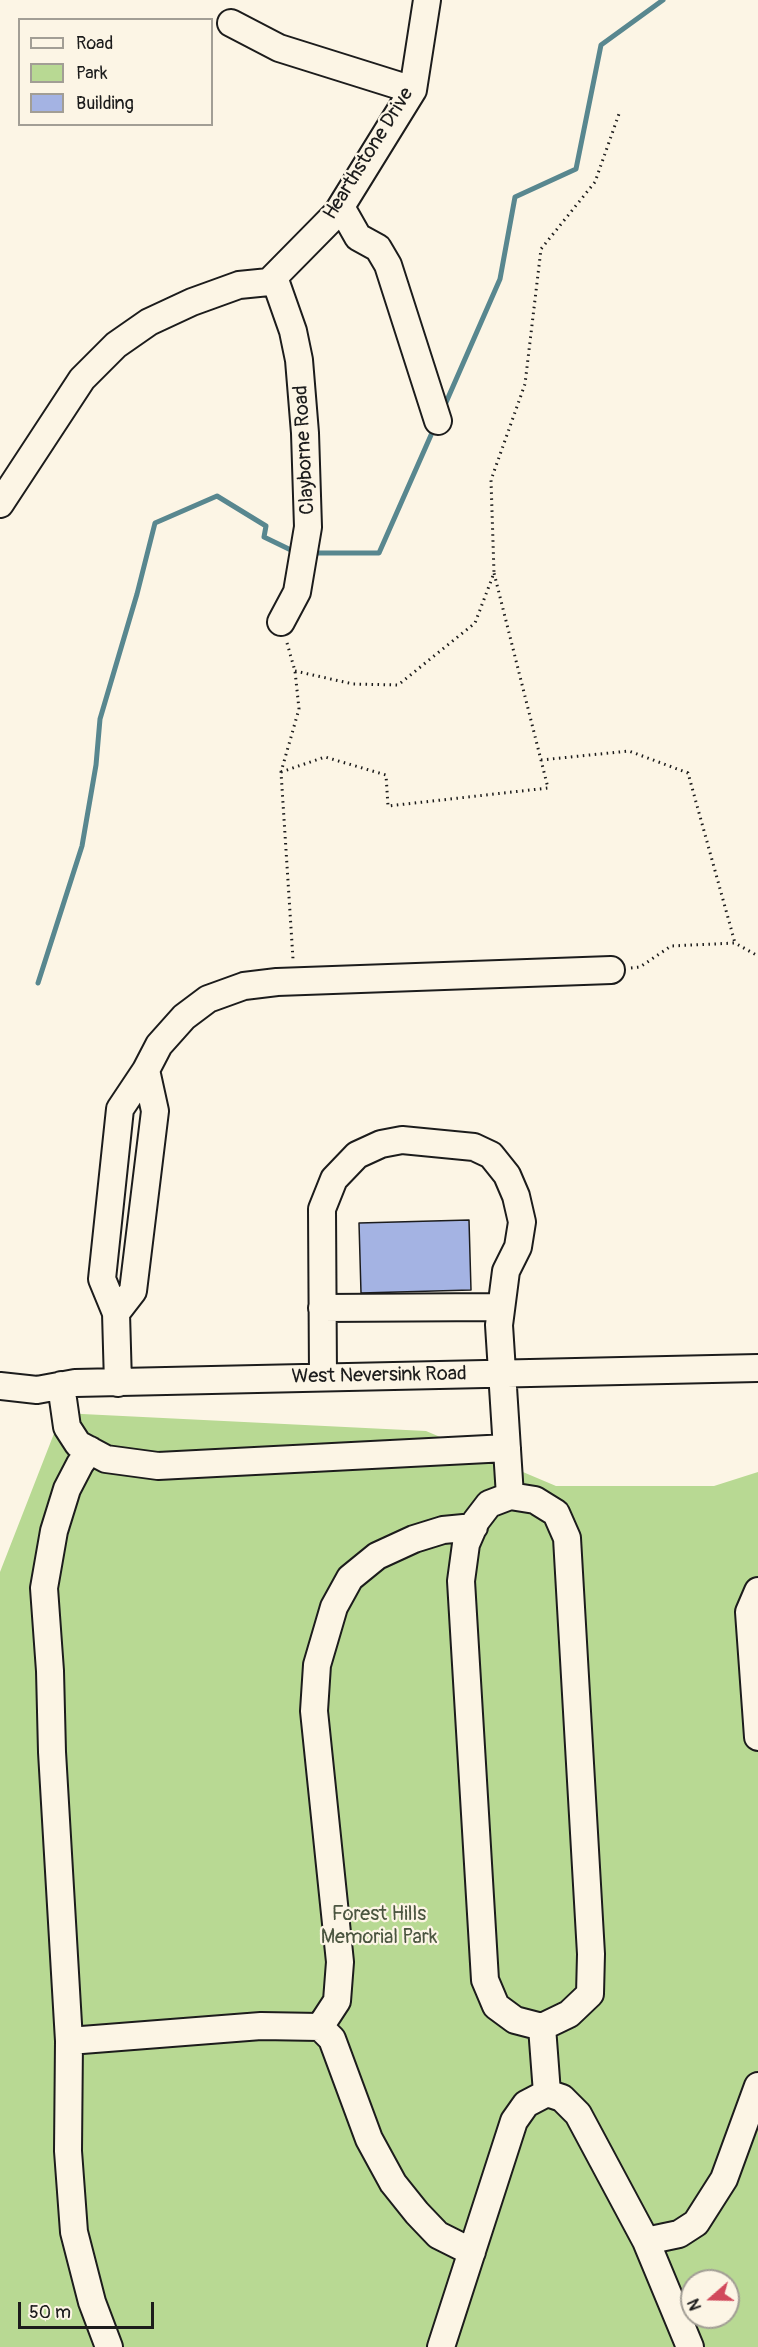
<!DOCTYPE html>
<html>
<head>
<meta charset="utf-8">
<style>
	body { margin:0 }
	#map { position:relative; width:758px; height:2347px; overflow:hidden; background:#fcf5e5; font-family:Pangolin,sans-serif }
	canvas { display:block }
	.legend { position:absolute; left:18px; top:18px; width:195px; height:108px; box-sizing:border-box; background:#fcf5e5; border:2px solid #a29e95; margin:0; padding:8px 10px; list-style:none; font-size:18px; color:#1c1c1c }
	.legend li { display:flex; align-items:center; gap:12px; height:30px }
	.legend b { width:30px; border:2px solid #a29e95 }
	.north { position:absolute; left:680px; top:2269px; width:60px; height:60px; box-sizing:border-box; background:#fcf5e5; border:2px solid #a29e95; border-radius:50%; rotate:250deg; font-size:16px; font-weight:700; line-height:24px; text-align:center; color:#1c1c1c }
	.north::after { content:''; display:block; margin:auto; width:21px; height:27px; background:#d1495b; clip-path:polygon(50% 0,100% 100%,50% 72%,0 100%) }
	.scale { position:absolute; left:18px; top:2302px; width:136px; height:27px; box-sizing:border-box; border:3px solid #1c1c1c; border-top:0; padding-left:8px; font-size:18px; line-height:21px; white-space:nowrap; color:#1c1c1c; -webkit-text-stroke:4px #fcf5e5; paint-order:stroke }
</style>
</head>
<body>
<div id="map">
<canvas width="758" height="2347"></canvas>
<ul class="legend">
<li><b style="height:8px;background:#fcf5e5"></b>Road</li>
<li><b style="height:16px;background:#b8d993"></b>Park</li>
<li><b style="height:16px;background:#a4b3e3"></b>Building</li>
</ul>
<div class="north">N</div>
<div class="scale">50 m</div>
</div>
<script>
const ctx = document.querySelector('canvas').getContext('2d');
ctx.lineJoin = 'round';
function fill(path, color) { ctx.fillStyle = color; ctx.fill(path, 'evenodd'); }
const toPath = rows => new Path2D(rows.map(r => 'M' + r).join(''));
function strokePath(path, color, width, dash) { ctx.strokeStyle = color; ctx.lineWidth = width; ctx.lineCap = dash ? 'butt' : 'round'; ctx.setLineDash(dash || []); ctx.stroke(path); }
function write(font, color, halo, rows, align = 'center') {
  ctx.font = font + ' Pangolin,sans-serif'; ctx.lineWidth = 4.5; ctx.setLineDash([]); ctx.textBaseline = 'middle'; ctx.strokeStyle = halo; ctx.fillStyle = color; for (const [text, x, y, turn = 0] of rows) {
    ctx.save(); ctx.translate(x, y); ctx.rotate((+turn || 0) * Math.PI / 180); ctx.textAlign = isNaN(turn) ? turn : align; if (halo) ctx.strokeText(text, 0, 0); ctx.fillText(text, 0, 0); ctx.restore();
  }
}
const green = toPath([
	[62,1413,426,1431,556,1486,714,1486,758,1472,758,2347,0,2347,0,1572],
	[692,2281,728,2281,728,2317,692,2317]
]);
const stream = toPath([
	[444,407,500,279,515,197,576,169,601,45,663,0],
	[311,553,379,553,435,426],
	[38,983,82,846,96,765,100,719,137,594,155,523,217,496,266,526,264,537,295,552]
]);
const building = toPath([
	[469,1220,471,1290,361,1293,359,1223,469,1220]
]);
const path = toPath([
	[287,643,295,671,299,709,281,772,293,959],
	[295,671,353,684,398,685,475,623,494,573,491,480,525,384,541,249,595,182,620,111],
	[541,760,629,751,688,773,735,943],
	[281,772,325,757,386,775,388,806,548,788,494,573],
	[631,968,640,967,671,946,735,943,758,956]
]);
const minor = toPath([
	[231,23,279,48,413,90],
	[341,207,358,237,378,248,388,265,438,421],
	[274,277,293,331,299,360,305,433,308,527,297,592,281,622],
	[0,504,82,379,116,345,149,322,192,302,239,285,269,282,337,213,413,90,427,0],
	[146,1070,155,1111,133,1291,116,1313,102,1279,120,1109,146,1070,159,1045,184,1017,208,999,244,986,277,982,611,970],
	[322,1308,501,1307],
	[116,1313,118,1383],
	[323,1377,322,1209,334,1179,357,1155,381,1144,402,1140,474,1147,491,1155,507,1175,516,1196,522,1222,518,1247,506,1271,499,1325,510,1496],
	[61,1385,67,1427,78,1444,106,1459,158,1466,507,1448],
	[0,1386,37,1390,75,1383,758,1368],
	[90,1450,80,1464,67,1489,54,1531,44,1588,50,1671,52,1752,69,2041,68,2151,74,2232,92,2302,109,2347],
	[510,1496,535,1500,556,1513,567,1538,591,1954,590,1994,569,2014,542,2027,515,2020,496,2006,485,1980,461,1581,466,1544,476,1521,489,1504,510,1496],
	[758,1591,749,1612,758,1737],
	[320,2027,337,2001,340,1962,314,1711,317,1665,334,1607,350,1578,377,1556,414,1539,443,1530,474,1527],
	[542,2027,547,2093],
	[69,2041,261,2026,320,2027,332,2039,369,2139,393,2183,417,2213,438,2235,472,2252],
	[646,2241,679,2234,696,2223,724,2179,758,2086],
	[441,2347,514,2121,526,2104,547,2093,562,2098,578,2114,646,2241,690,2347]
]);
const streetNames = [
	["Hearthstone Drive",369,154,-58],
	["Clayborne Road",305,450,-93],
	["West Neversink Road",379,1376,-1]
];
const parkNames = [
	["Forest Hills",379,1915],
	["Memorial Park",379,1938]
];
fill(green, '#b8d993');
strokePath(stream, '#58878f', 5);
fill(building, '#a4b3e3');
strokePath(building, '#1c1c1c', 1.5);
strokePath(minor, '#1c1c1c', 30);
strokePath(path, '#1c1c1c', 3, [1.5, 4.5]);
strokePath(minor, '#fcf5e5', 26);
write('20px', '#1c1c1c', '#fcf5e5', streetNames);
write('20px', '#4b5540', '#fcf5e5', parkNames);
</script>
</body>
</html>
